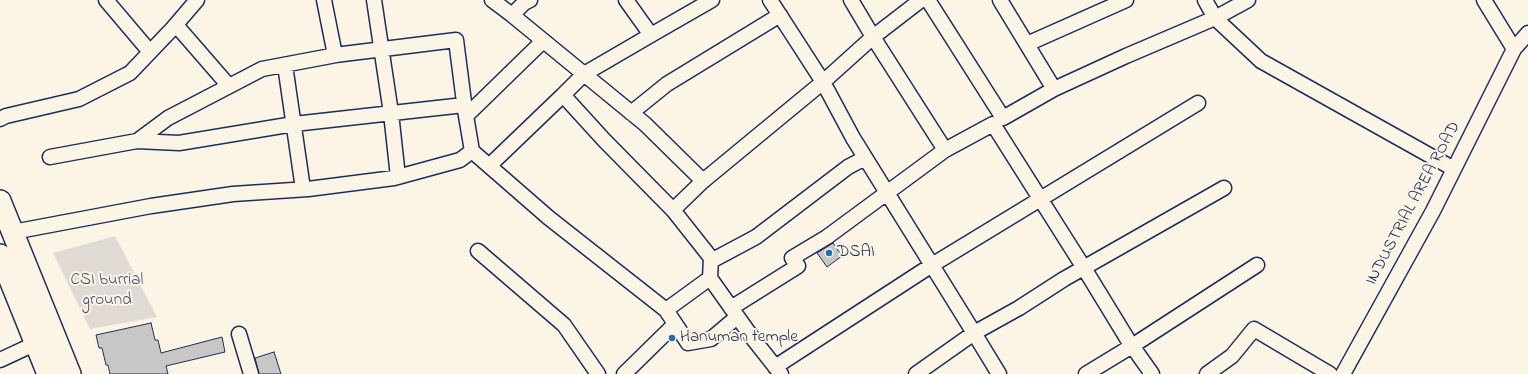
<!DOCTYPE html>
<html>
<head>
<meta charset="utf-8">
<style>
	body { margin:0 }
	canvas { display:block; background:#fcf5e5 }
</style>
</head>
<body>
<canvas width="1528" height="374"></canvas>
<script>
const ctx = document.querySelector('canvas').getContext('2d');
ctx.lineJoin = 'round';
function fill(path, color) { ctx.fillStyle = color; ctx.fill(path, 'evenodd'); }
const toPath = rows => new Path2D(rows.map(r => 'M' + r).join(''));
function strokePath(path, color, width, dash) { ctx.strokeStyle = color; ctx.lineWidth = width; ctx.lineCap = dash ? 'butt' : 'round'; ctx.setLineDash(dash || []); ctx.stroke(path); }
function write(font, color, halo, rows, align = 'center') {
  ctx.font = font + ' "Indie Flower",sans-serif'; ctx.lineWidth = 4; ctx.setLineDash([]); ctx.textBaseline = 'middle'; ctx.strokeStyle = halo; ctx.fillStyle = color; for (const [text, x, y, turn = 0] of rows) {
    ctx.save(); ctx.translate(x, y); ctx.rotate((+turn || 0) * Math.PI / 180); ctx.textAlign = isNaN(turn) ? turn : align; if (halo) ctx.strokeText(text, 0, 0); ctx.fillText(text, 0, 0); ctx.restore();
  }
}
const green = toPath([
	[115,236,157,317,90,329,53,253]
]);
const building = toPath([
	[833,243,842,256,827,267,817,253,833,243],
	[151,323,155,340,158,340,161,353,222,337,225,352,166,366,168,374,110,374,108,365,106,365,102,348,99,348,96,335,151,323],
	[274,352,281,374,259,374,255,358,274,352]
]);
const minor = toPath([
	[106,0,150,52],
	[324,0,335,55,456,40,465,110,472,151,549,218,666,310,710,278,754,340,781,374],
	[374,0,391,113,398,177],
	[492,0,512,15,524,3,530,0],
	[626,0,651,35,584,74,563,95,604,140,673,210],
	[770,0,823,82,853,138,974,333,1019,308,1064,279,1224,188],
	[851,0,873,37,921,0],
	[928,0,1003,118,1054,89],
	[1000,0,1054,89,1126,56,1215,18,1261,61,1454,169],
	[1205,0,1215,18,1248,0],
	[1484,0,1514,49],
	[512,15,645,124,703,181],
	[176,25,229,86],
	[651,35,712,0],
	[1027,44,1126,0],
	[285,65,303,189],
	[631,113,667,84,780,15],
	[466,116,543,41],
	[0,119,6,116,79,99,130,73,173,28,197,0],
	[137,141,179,143,294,124,464,105],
	[50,157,137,141,168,118,262,69,336,55],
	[489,166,563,95],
	[13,232,151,206,233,194,308,189,394,178,460,160,472,151],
	[478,251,564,325,598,374],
	[711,261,756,237,848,167,865,158],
	[710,278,711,258,673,210,703,181,823,82,873,37,945,150],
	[731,308,798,266,792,258,827,237,945,150,993,124,1084,268,1128,340,1152,374],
	[666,310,688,343,711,339,737,317],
	[239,334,251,374],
	[0,360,43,340],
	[775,367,932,265,1198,103],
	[624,374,675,324],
	[916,374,974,333,999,374],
	[1086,374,1132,346,1257,265],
	[1207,374,1232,356,1254,329,1330,374],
	[1343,374,1433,211,1514,49,1528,33]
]);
const highway = toPath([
	[0,201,70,374],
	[0,255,48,374]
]);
const markers = [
	[829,253,4,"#1f6fb2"],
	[672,338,4,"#1f6fb2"]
];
const streetNames = [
	["INDUSTRIAL AREA ROAD",1414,204,-62]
];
const poiNames = [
	["DSAI",837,253],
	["Hanuman temple",680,338]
];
const parkNames = [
	["CSI burrial",107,281],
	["ground",107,301]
];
fill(green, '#dfdbd4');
fill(building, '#c8c7c6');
strokePath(building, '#1b2f5e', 1);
strokePath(minor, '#1b2f5e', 17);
strokePath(highway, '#1b2f5e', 24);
strokePath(minor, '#fcf5e5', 14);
strokePath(highway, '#fcf5e5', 21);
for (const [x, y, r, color] of markers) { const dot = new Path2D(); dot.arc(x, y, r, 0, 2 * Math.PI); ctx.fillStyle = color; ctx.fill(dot); strokePath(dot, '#fcf5e5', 1.5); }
write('17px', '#1b2f5e', '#fcf5e5', streetNames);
write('17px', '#1b2f5e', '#fcf5e5', poiNames, 'left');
write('17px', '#425176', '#fcf5e5', parkNames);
</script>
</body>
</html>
